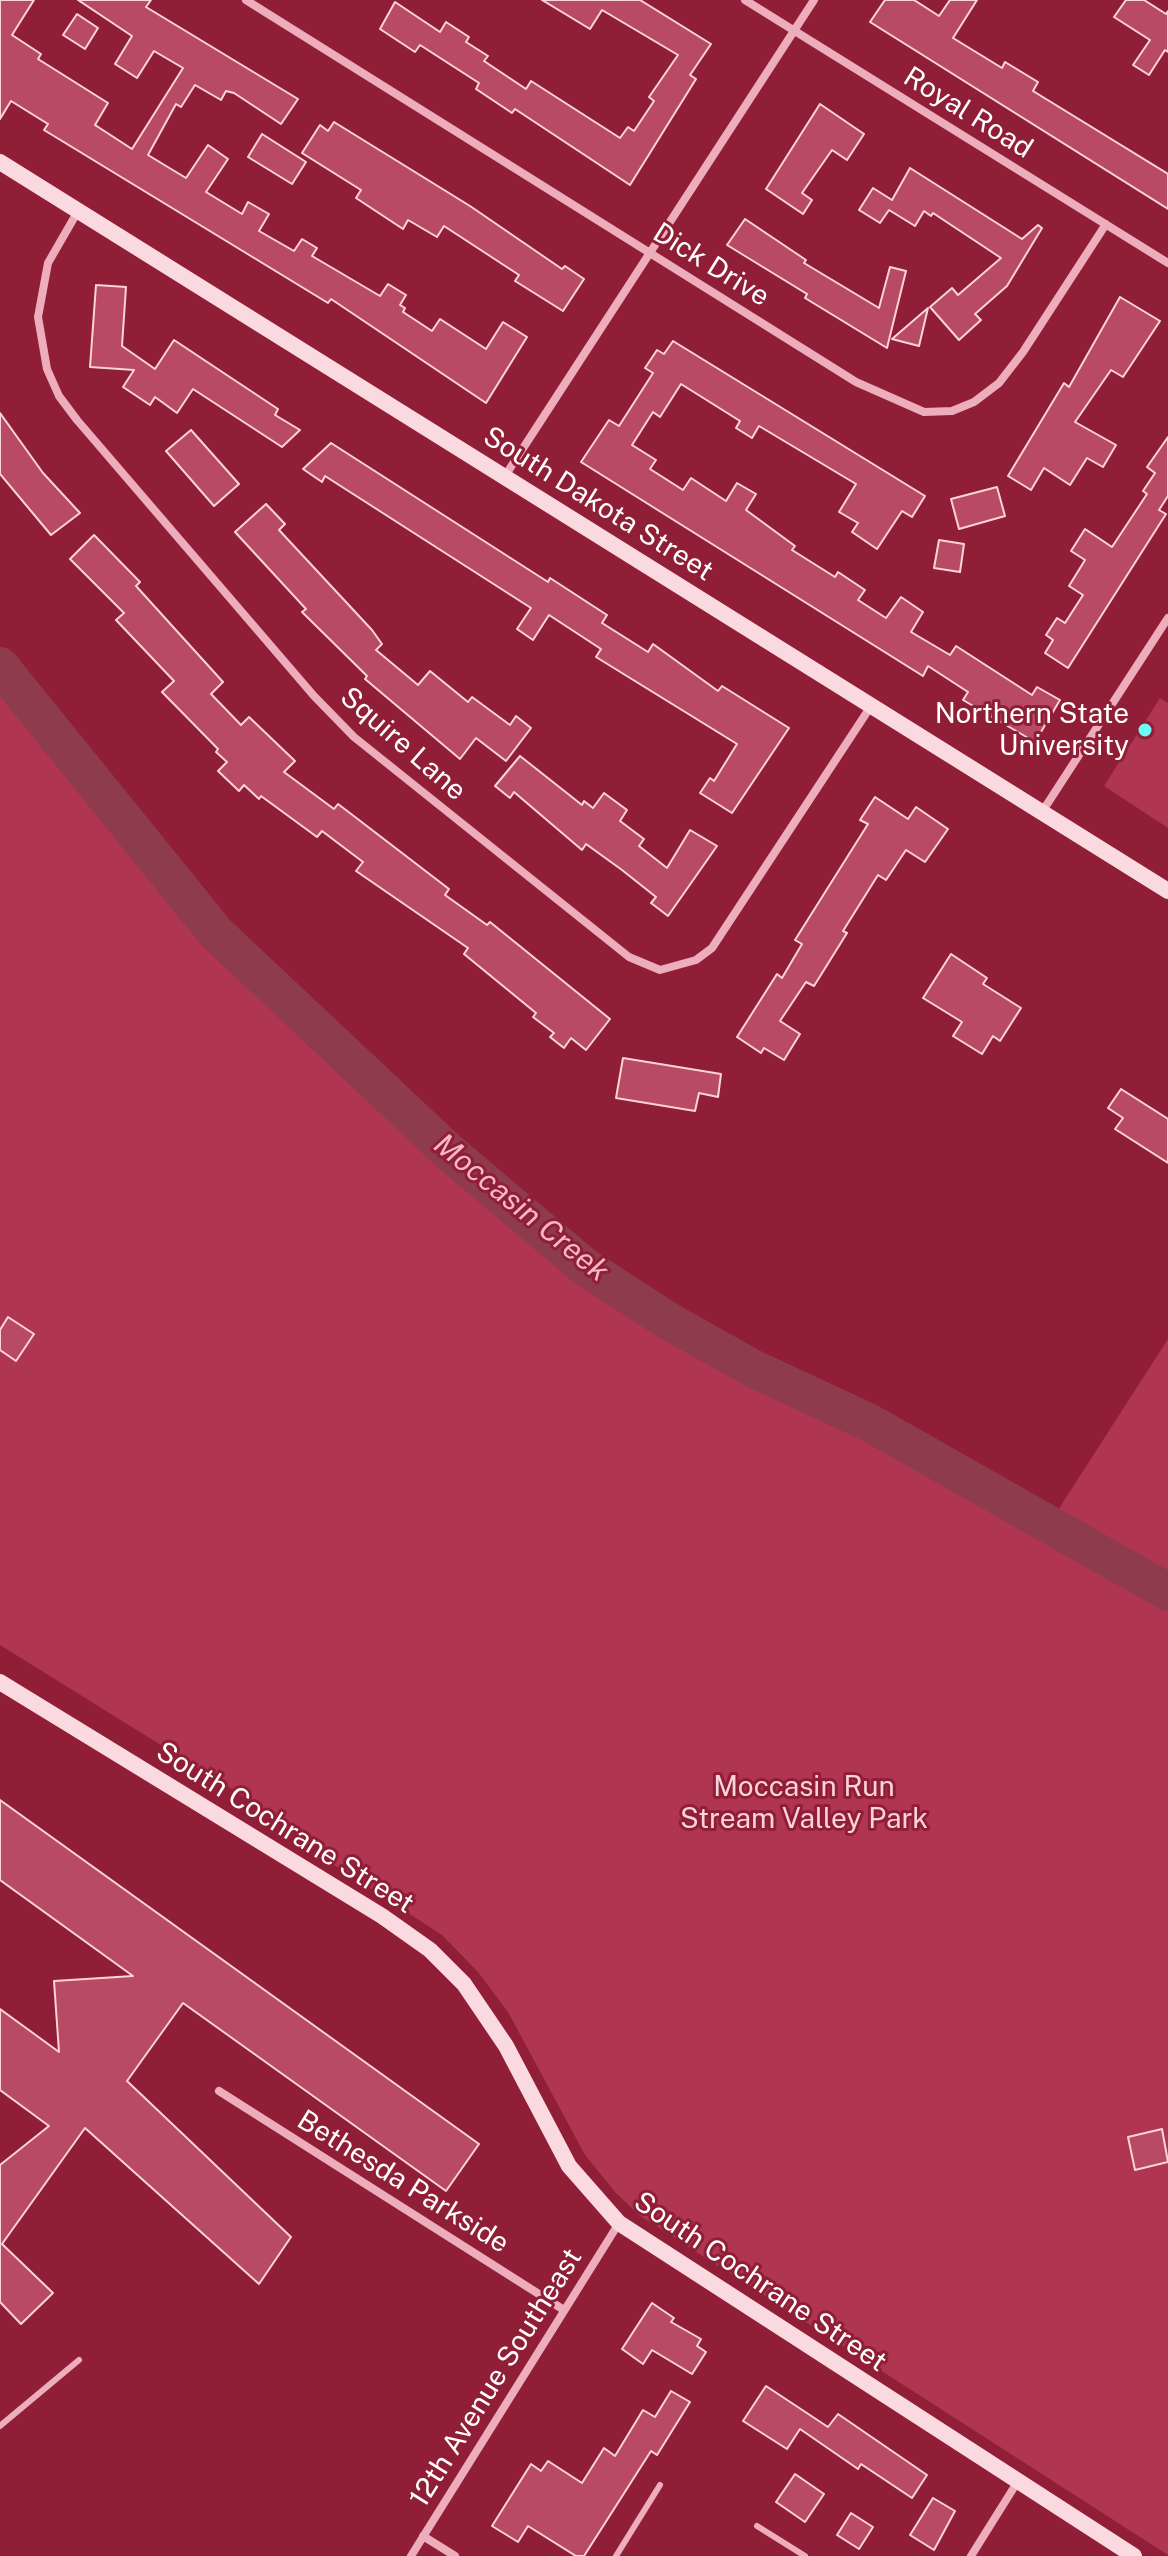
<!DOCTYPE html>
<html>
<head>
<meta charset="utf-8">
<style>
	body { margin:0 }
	canvas { display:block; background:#8f1e36 }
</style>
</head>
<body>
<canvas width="1168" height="2556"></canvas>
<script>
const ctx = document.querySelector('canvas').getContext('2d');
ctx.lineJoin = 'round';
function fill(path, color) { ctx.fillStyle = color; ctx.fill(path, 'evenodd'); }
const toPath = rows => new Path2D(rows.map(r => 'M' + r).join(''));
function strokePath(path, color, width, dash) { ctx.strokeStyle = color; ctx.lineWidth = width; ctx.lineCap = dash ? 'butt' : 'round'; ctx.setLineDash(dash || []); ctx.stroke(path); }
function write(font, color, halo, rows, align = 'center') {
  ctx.font = font + ' "Public Sans",sans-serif'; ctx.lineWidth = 6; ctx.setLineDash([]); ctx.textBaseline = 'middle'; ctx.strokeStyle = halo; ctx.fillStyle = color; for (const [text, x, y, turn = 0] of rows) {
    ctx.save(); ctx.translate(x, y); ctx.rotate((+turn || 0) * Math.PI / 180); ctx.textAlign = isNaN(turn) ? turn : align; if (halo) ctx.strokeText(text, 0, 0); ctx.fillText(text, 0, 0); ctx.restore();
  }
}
const green = toPath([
	[0,666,216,933,449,1152,585,1267,670,1322,754,1369,870,1423,1049,1524,1168,1339,1168,2555,639,2215,616,2193,585,2155,508,2012,478,1972,442,1935,328,1861,333,1852,0,1645],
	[1160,698,1168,703,1168,828,1104,786]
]);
const river = toPath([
	[0,666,216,933,449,1152,585,1267,670,1322,754,1369,870,1423,1168,1592]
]);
const building = toPath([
	[0,0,34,0,12,35,41,54,38,59,108,103,95,125,132,149,183,68,154,51,137,78,115,64,132,36,78,0,151,0,146,7,298,99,281,124,234,93,226,91,221,100,195,85,181,107,176,104,148,155,186,178,208,145,228,159,206,192,242,214,248,202,269,214,259,231,294,251,302,239,317,248,312,256,380,296,388,284,406,295,400,305,405,308,403,312,432,331,440,319,486,349,503,322,527,337,486,403,331,299,328,303,44,130,48,124,11,101,0,119,0,0],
	[542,0,640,0,711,44,690,75,696,79,630,185,515,109,512,113,476,89,479,83,420,45,415,52,380,29,395,2,440,32,446,22,469,37,466,42,488,56,484,61,526,89,531,81,620,138,628,127,634,131,654,101,649,97,678,55,602,10,590,29,542,0],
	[885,0,914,0,939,16,950,0,977,0,953,38,1002,68,1005,62,1038,82,1033,91,1168,174,1168,209,870,22,885,0],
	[1126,0,1144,0,1166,14,1168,11,1168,52,1165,50,1149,75,1133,65,1150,40,1114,17,1126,0],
	[77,14,98,28,85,49,63,35,77,14],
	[820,104,864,134,847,160,832,150,802,193,812,200,803,214,766,189,820,104],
	[334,122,470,206,562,269,565,266,584,279,563,311,515,281,519,275,444,226,437,237,408,220,403,229,356,198,361,190,302,153,320,125,328,131,334,122],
	[262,134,306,162,292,184,248,157,262,134],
	[910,168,1022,239,1038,225,1042,228,1007,286,975,314,981,320,959,340,930,307,952,288,958,295,1001,258,933,213,931,216,924,211,915,226,889,210,880,223,859,210,873,188,892,200,910,168],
	[745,219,806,260,804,263,879,308,890,267,906,271,887,348,805,298,807,294,727,245,745,219],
	[96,285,126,287,122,346,155,369,174,340,278,409,275,415,300,430,282,447,193,389,177,413,155,397,150,405,123,387,134,370,90,367,96,285],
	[1120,297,1160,321,1123,377,1111,370,1075,422,1116,445,1103,467,1087,458,1070,485,1044,468,1031,490,1008,476,1064,383,1069,387,1120,297],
	[928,308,919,346,892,339,928,308],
	[673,341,925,496,912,517,902,511,877,549,852,532,858,523,839,512,856,484,759,426,752,438,736,428,740,421,681,384,660,417,653,412,632,445,656,460,650,469,683,490,691,478,726,501,737,483,756,494,746,510,795,546,792,550,835,577,838,572,865,590,858,600,886,618,901,597,923,612,911,632,950,655,956,646,1032,695,1037,687,1060,700,1035,742,963,700,968,692,928,666,923,676,581,462,609,420,619,426,653,373,645,368,657,350,664,354,673,341],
	[0,413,43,473,80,513,51,535,0,474,0,413],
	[191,430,239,484,214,506,166,451,191,430],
	[1168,437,1168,496,1159,510,1166,514,1068,668,1045,653,1053,640,1046,635,1057,618,1065,623,1083,595,1069,586,1085,560,1071,551,1085,529,1112,547,1147,494,1143,491,1155,473,1147,467,1168,437],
	[331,443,548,582,550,578,607,615,602,623,648,652,653,644,718,691,722,686,789,728,732,813,700,793,710,778,714,781,737,744,596,657,601,649,549,615,533,640,517,629,531,608,325,476,322,482,303,469,331,443],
	[997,487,1005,516,959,529,951,499,997,487],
	[266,504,285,524,279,530,372,630,382,644,376,650,418,685,430,671,468,702,472,697,510,725,516,716,531,728,506,761,476,738,460,759,365,679,367,676,302,612,306,609,235,532,266,504],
	[94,535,140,582,136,586,223,682,211,694,241,725,249,717,295,761,284,772,334,809,338,804,359,820,449,889,445,895,487,925,490,922,610,1019,586,1050,571,1038,564,1048,550,1037,554,1033,533,1017,536,1013,464,954,468,948,356,871,363,862,322,831,317,837,261,796,259,799,244,785,239,791,218,771,227,762,216,752,218,749,162,692,174,681,116,620,124,613,70,559,94,535],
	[939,540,964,544,960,572,934,568,939,540],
	[520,756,582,805,584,801,593,808,604,793,627,810,620,821,644,839,639,846,667,868,690,830,717,846,668,916,651,903,656,897,622,870,586,844,582,850,514,792,510,798,495,786,520,756],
	[875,797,908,819,916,807,948,829,925,862,906,850,886,880,878,875,843,931,847,933,814,986,806,982,780,1021,800,1034,784,1060,764,1048,761,1053,737,1037,777,974,782,978,802,944,795,940,868,824,860,820,875,797],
	[951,954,987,978,983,984,1021,1008,1000,1041,993,1036,982,1054,953,1036,962,1022,923,998,951,954],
	[623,1058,721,1074,718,1097,699,1093,695,1111,616,1098,623,1058],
	[1121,1089,1168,1119,1168,1163,1115,1129,1123,1118,1108,1108,1121,1089],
	[8,1317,34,1334,16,1361,0,1350,0,1330,8,1317],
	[0,1800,479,2144,446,2191,183,2003,127,2081,291,2237,259,2284,85,2128,2,2244,53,2293,21,2324,0,2302,0,2165,49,2126,0,2090,0,2009,59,2052,54,1981,133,1976,0,1880,0,1800],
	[1162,2129,1168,2162,1135,2170,1128,2137,1162,2129],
	[652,2303,674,2318,671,2322,701,2339,697,2346,706,2352,692,2374,652,2350,643,2364,622,2349,652,2303],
	[766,2386,828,2427,838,2414,927,2475,912,2498,861,2464,858,2469,800,2429,787,2449,743,2421,766,2386],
	[671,2391,690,2402,657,2455,651,2451,584,2556,576,2556,528,2526,518,2542,492,2526,531,2464,541,2471,548,2461,582,2483,604,2448,615,2456,643,2410,655,2417,671,2391],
	[795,2474,824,2494,805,2522,776,2502,795,2474],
	[933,2498,955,2511,934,2550,910,2535,933,2498],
	[851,2513,873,2527,859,2549,837,2535,851,2513]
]);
const lane = toPath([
	[0,2426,79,2360],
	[757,2526,805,2556],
	[616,2556,660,2485]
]);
const street = toPath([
	[246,0,856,382,924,412,952,411,974,402,999,383,1023,352,1106,224],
	[745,0,1168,263],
	[78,211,48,263,38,317,47,369,59,396,77,420,314,696,354,737,629,957,660,970,696,960,712,948,871,706],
	[505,476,814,0],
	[1042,812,1168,618],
	[219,2091,564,2310],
	[423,2536,455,2556],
	[411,2556,619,2223],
	[971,2556,1018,2481]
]);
const secondary = toPath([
	[0,162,1168,891],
	[0,1682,382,1916,430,1950,464,1984,506,2046,569,2166,619,2223,1134,2556]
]);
const markers = [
	[1145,730,8,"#6cfcf3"]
];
const streetNames = [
	["Royal Road",968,113,32],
	["Dick Drive",711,265,32],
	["South Dakota Street",598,504,32],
	["Squire Lane",403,744,41],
	["South Cochrane Street",285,1828,32],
	["Bethesda Parkside",403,2182,32],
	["South Cochrane Street",760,2282,34],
	["12th Avenue Southeast",496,2378,-58]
];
const poiNames = [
	["Northern State",1129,714],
	["University",1129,746]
];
const parkNames = [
	["Moccasin Run",804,1787],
	["Stream Valley Park",804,1819]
];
const waterNames = [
	["Moccasin Creek",521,1208,39]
];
fill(green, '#af3550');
strokePath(river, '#8e3c4d', 38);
fill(building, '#b84a63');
strokePath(building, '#fad3db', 2);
strokePath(lane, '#edadbc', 6);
strokePath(street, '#edadbc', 8);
strokePath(secondary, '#fad9e0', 16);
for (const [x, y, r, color] of markers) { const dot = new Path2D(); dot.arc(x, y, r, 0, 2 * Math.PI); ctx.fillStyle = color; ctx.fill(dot); strokePath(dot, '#8f1e36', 3); }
write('28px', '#fff', '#8f1e36', streetNames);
write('28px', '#fff', '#8f1e36', poiNames, 'right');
write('28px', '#fad3db', '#8f1e36', parkNames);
write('italic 30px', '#f4b9c7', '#8f1e36', waterNames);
</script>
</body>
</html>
